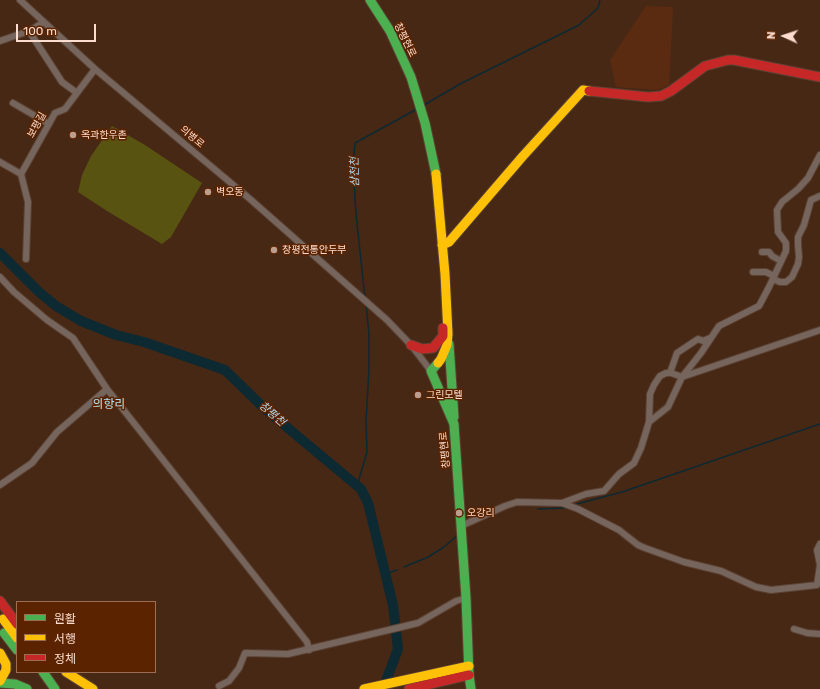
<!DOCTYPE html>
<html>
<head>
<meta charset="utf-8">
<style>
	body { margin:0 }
	#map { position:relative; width:820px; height:689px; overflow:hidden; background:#472815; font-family:Rubik,"Noto Sans KR",sans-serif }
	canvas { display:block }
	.legend { position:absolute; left:16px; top:601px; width:140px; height:72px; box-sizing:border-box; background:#5c2300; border:1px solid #9b6d53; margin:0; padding:5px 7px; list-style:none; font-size:12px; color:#faddcf }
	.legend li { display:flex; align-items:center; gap:8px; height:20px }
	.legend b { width:20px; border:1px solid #9b6d53 }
	.north { position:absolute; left:764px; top:16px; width:40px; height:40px; -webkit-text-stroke:3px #5c2300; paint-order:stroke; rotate:273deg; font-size:11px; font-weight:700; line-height:16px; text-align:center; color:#faddcf }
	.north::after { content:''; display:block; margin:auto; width:14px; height:18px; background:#faddcf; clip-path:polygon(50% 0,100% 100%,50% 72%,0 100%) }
	.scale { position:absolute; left:16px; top:24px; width:80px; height:18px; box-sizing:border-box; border:2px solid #faddcf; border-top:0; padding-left:5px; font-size:12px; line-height:14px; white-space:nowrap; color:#faddcf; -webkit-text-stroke:3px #5c2300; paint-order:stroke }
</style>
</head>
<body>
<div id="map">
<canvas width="820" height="689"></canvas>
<ul class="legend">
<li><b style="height:5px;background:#4caf50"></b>원활</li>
<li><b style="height:5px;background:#ffc107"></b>서행</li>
<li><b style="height:5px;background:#c62828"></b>정체</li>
</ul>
<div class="north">N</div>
<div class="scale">100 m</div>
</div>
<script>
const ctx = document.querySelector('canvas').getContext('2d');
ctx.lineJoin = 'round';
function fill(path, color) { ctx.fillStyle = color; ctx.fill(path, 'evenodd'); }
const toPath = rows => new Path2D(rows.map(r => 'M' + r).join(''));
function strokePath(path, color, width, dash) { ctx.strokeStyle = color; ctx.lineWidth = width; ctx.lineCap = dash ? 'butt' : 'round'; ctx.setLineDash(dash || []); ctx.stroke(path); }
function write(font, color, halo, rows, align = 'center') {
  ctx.font = font + ' Rubik,"Noto Sans KR",sans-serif'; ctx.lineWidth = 3; ctx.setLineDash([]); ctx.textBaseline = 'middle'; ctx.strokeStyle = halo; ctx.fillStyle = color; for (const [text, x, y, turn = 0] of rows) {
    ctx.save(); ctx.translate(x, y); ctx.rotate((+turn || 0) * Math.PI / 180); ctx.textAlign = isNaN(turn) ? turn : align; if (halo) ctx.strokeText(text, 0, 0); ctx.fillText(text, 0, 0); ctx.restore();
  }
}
const built = toPath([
	[646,6,673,7,669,85,657,90,616,87,610,60]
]);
const green = toPath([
	[112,126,145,145,202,183,171,237,162,244,107,211,78,192,82,175,91,156]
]);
const stream = toPath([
	[424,105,460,84,579,25,598,8,600,0],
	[365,298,356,214,353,165,355,143,417,109],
	[357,486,367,452,366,421,369,368,369,334,366,304],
	[577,504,622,492,820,424],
	[538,509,565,508],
	[404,567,428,557,444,547,458,535],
	[385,574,397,570]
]);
const river = toPath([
	[0,253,39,292,56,306,81,321,116,335,144,342,225,370,265,409,361,489,368,503,393,605,398,649,383,689]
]);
const street = toPath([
	[20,0,95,69,250,199,387,320,411,345,431,371],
	[29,31,62,82,77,93,95,69],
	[0,41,29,31,44,22],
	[13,103,49,124],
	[0,162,21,174],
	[762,252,769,252,772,256,781,261],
	[26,259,28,202,21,174,55,113,65,109,77,93],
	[753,272,766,272,774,276],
	[0,277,14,292,47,320,73,338,107,389,307,642,309,650],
	[773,279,780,282,786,282,792,277,798,264,799,257,798,245,798,237,804,225,811,200,820,196],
	[670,373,677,353,698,339,703,341,710,338],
	[649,422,650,394,654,385,660,376,666,373,671,373,682,377,820,330],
	[0,485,32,463,57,432,107,389],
	[562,503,586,494,604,491,619,474,634,463,641,448,649,422,668,407,682,377,701,353,719,326,759,306,769,287,786,251,786,243,778,232,777,210,782,202,798,189,808,178,820,155],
	[461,526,505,506,517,502,562,503,578,509,619,530,638,545,645,548,684,562,721,571,756,587,771,590,817,585,820,565,817,550,820,544],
	[794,629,807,633,820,634],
	[219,686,229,681,239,668,245,653,288,654,418,623,456,601,466,598]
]);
const fast = toPath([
	[370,0,390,31,411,77,425,123,436,174],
	[449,344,454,417],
	[438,363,431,371,454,424,466,598,469,675,471,689],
	[4,633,17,650],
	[43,672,55,689],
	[0,683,15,684,27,689]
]);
const slow = toPath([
	[436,174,445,274,448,334,447,345,441,359,438,363],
	[442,245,449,242,523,156,583,90,589,91],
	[3,619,17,638],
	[0,653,6,664,6,670,0,681],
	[66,672,93,689],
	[364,689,469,666]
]);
const jam = toPath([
	[589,91,648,97,661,96,671,91,705,66,728,60,734,60,820,77],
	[411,345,422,349,433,348,443,336,443,328],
	[0,601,17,624],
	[409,689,469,675]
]);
const markers = [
	[73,135,4,"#bb9e8e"],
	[208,192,4,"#bb9e8e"],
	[274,250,4,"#bb9e8e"],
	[418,395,4,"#bb9e8e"],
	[459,513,4,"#bb9e8e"]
];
const streetNames = [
	["창평현로",405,40,64],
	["보평길",37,125,-61],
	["의병로",192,137,40],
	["창평현로",445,450,-95]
];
const poiNames = [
	["옥과한우촌",81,135],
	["벽오동",216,192],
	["창평전통안두부",282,250],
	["그린모텔",426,395],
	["오강리",467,513]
];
const waterNames = [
	["삼천천",355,172,-91],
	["창평천",272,414,41]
];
const quarterNames = [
	["의항리",109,405]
];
fill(built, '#5b2b11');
fill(green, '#595312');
strokePath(stream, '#0d2932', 1.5);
strokePath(river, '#0d2932', 10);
strokePath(street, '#5c4233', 8);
strokePath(fast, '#5c4233', 11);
strokePath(slow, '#5c4233', 11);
strokePath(jam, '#5c4233', 11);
strokePath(street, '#76655c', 6);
strokePath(fast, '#4caf50', 9);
strokePath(slow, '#ffc107', 9);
strokePath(jam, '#c62828', 9);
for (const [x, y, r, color] of markers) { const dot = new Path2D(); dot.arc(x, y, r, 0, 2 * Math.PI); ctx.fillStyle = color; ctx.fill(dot); strokePath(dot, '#5c2300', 1.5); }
write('10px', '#faddcf', '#5c2300', streetNames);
write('10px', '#faddcf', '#5c2300', poiNames, 'left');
write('italic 11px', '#afddf2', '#5c2300', waterNames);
write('12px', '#afe1f7', '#5c2300', quarterNames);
</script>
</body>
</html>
